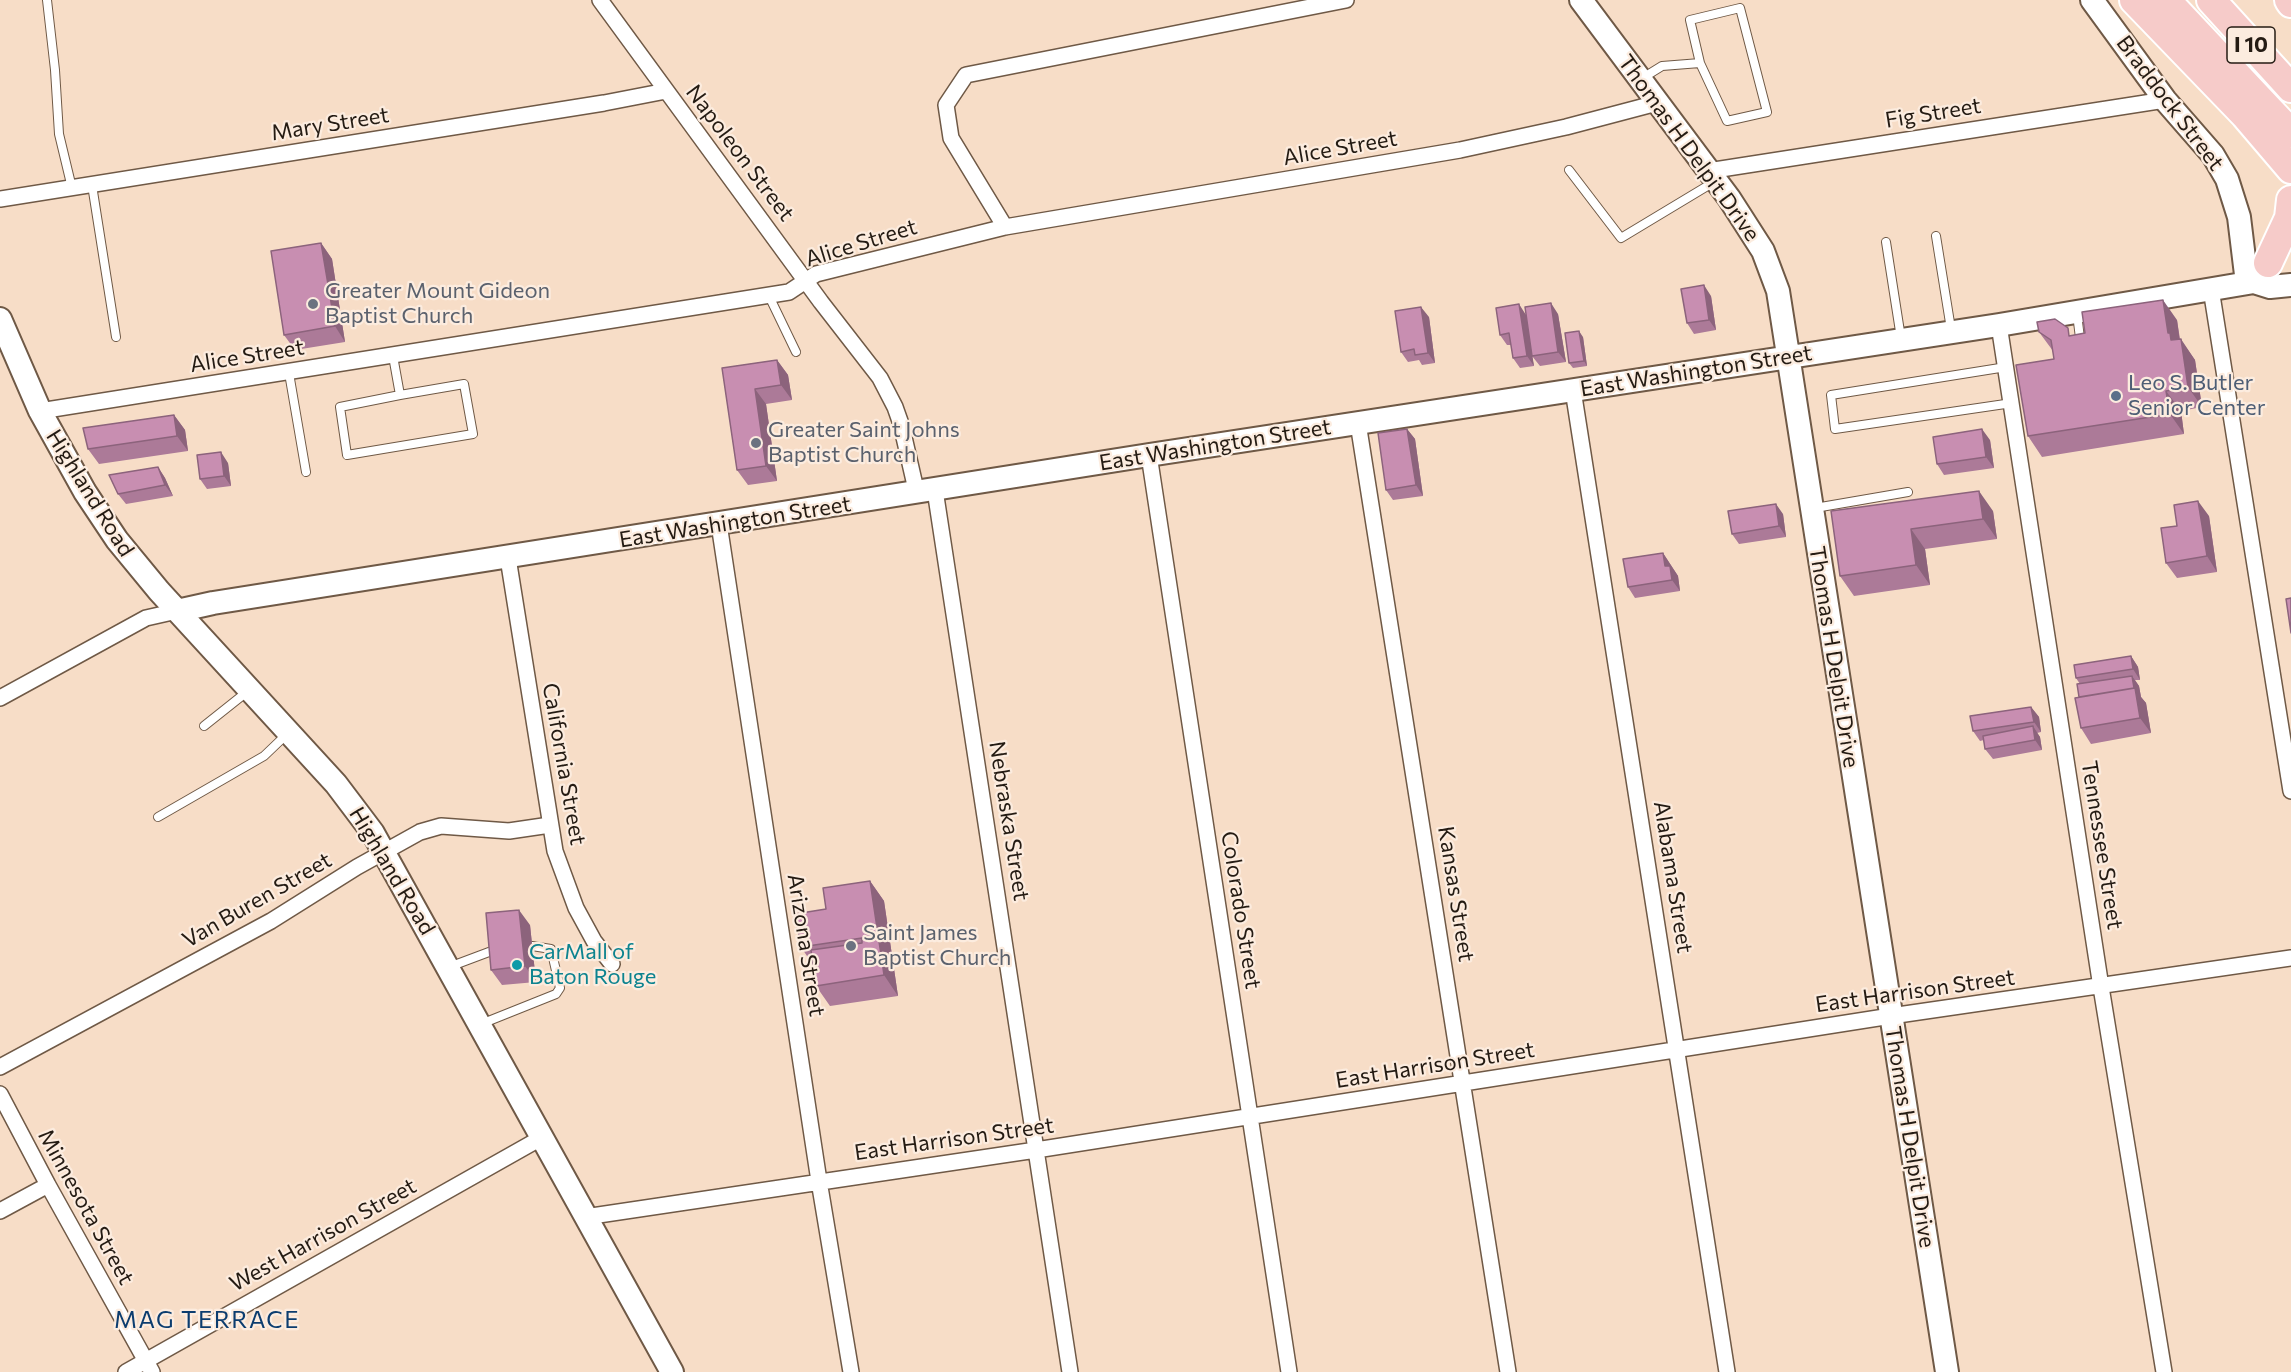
<!DOCTYPE html>
<html>
<head>
<meta charset="utf-8">
<style>
	body { margin:0 }
	canvas { display:block; background:#f7ddc7 }
</style>
</head>
<body>
<canvas width="2291" height="1372"></canvas>
<script>
const ctx = document.querySelector('canvas').getContext('2d');
ctx.lineJoin = 'round';
const toPath = rows => new Path2D(rows.map(r => 'M' + r).join(''));
function strokePath(path, color, width, dash) { ctx.strokeStyle = color; ctx.lineWidth = width; ctx.lineCap = dash ? 'butt' : 'round'; ctx.setLineDash(dash || []); ctx.stroke(path); }
function fill(path, color) { ctx.fillStyle = color; ctx.fill(path, 'evenodd'); }
function write(font, color, halo, rows, align = 'center') {
  ctx.font = font + ' Commissioner,sans-serif'; ctx.lineWidth = 4.5; ctx.setLineDash([]); ctx.textBaseline = 'middle'; ctx.strokeStyle = halo; ctx.fillStyle = color; for (const [text, x, y, turn = 0] of rows) {
    ctx.save(); ctx.translate(x, y); ctx.rotate((+turn || 0) * Math.PI / 180); ctx.textAlign = isNaN(turn) ? turn : align; if (halo) ctx.strokeText(text, 0, 0); ctx.fillText(text, 0, 0); ctx.restore();
  }
}
const lane = toPath([
	[47,0,55,70,59,134,72,188],
	[1641,79,1662,66,1700,63,1727,121,1767,112,1740,8,1690,20,1700,63],
	[1569,170,1621,238,1714,182],
	[92,185,116,337],
	[1936,236,1951,329],
	[1886,242,1901,338],
	[769,296,796,352],
	[2077,343,2080,338,2077,314],
	[393,356,400,395,464,384,473,434,347,455,340,407,400,395],
	[2006,367,1831,395,1835,429,2012,403],
	[289,373,306,472],
	[1815,508,1908,492],
	[204,726,248,691],
	[158,817,264,756,287,734],
	[449,967,497,949],
	[481,1024,556,994,560,988,551,949,532,946]
]);
const street = toPath([
	[600,0,821,302,880,378,895,407,901,424,917,494],
	[1708,171,2165,100],
	[0,199,604,103,666,91],
	[1005,227,951,138,946,105,966,75,1346,0],
	[2211,289,2291,791],
	[1999,325,2101,987,2164,1372],
	[1573,390,1727,1372],
	[40,411,789,292,816,274,1005,227,1460,150,1566,127,1657,103],
	[1358,423,1508,1372],
	[1149,455,1289,1372],
	[935,490,1070,1372],
	[719,524,819,1181,851,1372],
	[508,558,555,851,576,908,594,941,612,964],
	[0,698,146,618,177,611],
	[0,1067,271,921,357,867,420,832,441,826,509,831,550,825],
	[0,1094,48,1185,152,1372],
	[0,1211,48,1185],
	[585,1217,1036,1150,1891,1016,2291,958],
	[126,1372,541,1138]
]);
const secondary = toPath([
	[1581,0,1729,198,1763,251,1778,291,1947,1372],
	[2092,0,2165,100,2213,155,2227,179,2239,217,2247,283],
	[0,319,40,411,85,492,117,540,159,591,336,784,373,833,672,1372],
	[177,611,213,603,1149,455,1999,325,2254,282,2270,287,2291,285]
]);
const highway = toPath([
	[2134,0,2245,115,2291,169],
	[2166,0,2291,133],
	[2211,0,2291,88],
	[2289,0,2291,3],
	[2268,263,2289,218,2291,200]
]);
const wall = toPath([
	[321,243,332,259,345,342,295,350,284,335],
	[1711,296,1716,330,1694,334,1687,323],
	[1526,314,1558,314,1566,362,1540,366,1532,356,1534,366,1520,368,1513,358,1511,345,1507,345,1500,335],
	[1429,317,1435,363,1422,365,1419,360,1408,362,1401,352],
	[2177,320,2180,339,2195,360,2202,407,2181,411,2184,434,2042,457,2028,436,2054,359,2053,351,2039,332,2073,336],
	[1583,337,1587,366,1573,368,1569,363],
	[777,360,788,375,792,400,766,404,777,481,748,485,737,470,722,368],
	[174,415,185,430,188,451,99,464,88,449],
	[1407,429,1415,439,1423,496,1393,500,1386,490],
	[1990,440,1994,468,1944,475,1937,464],
	[228,463,231,486,207,489,200,479],
	[158,467,165,478,173,496,126,504,118,494],
	[1831,511,1993,511,1997,539,1925,549,1930,585,1854,596,1840,576],
	[1783,514,1786,537,1739,544,1732,534],
	[2209,516,2217,572,2177,578,2166,563,2177,526],
	[1663,553,1678,576,1680,591,1635,598,1628,587],
	[2131,656,2138,667,2140,680,2135,680,2139,686,2141,697,2146,703,2151,733,2091,744,2081,728,2079,697,2080,684,2076,678],
	[2031,707,2039,717,2041,732,2037,733,2040,737,2042,750,1993,759,1985,749,1984,740,1980,741,1973,731],
	[870,881,884,901,898,996,830,1006,816,986,813,965,801,947,826,909],
	[530,925,536,982,502,985,491,970]
]);
const shadedWall = toPath([
	[321,243,332,259,345,342,335,326],
	[1704,285,1711,296,1716,330,1709,320],
	[2163,300,2177,320,2181,350,2181,339,2195,360,2202,407,2188,387,2168,333],
	[1551,303,1558,314,1566,362,1558,352],
	[1519,304,1526,315,1534,366,1527,356],
	[1421,307,1429,317,1435,363,1428,353],
	[1579,331,1583,337,1587,366,1584,361],
	[777,360,788,375,792,400,781,385],
	[755,389,766,404,777,481,766,466],
	[2166,391,2181,411,2184,434,2170,414],
	[174,415,185,430,188,451,177,436],
	[1407,429,1415,439,1423,496,1416,485],
	[1982,429,1990,440,1994,468,1986,457],
	[221,452,228,463,231,486,224,476],
	[158,467,165,478,173,496,165,485],
	[1979,491,1993,511,1997,539,1983,519],
	[2198,501,2209,516,2217,572,2207,556],
	[1776,504,1783,514,1786,537,1779,526],
	[1911,529,1925,549,1930,585,1916,565],
	[1663,553,1678,576,1680,591,1672,580,1665,566],
	[2131,656,2138,667,2140,680,2133,669],
	[2132,676,2139,686,2141,697,2146,703,2151,733,2140,718],
	[2031,707,2039,717,2041,732,2034,722],
	[2033,726,2040,737,2042,750,2035,740],
	[870,881,884,901,898,996,884,975],
	[519,910,530,925,536,982,525,966]
]);
const building = toPath([
	[321,243,335,326,284,335,271,251,321,243],
	[1704,285,1709,320,1687,323,1681,289,1704,285],
	[2163,300,2168,333,2170,333,2171,340,2181,339,2188,387,2166,391,2170,414,2028,436,2016,365,2054,359,2051,340,2039,332,2037,322,2055,319,2068,328,2069,336,2085,333,2082,312,2163,300],
	[1551,303,1558,352,1532,356,1525,307,1551,303],
	[1519,304,1527,356,1513,358,1509,333,1500,335,1496,308,1519,304],
	[1421,307,1428,353,1415,355,1414,349,1401,352,1395,311,1421,307],
	[1579,331,1584,361,1569,363,1565,333,1579,331],
	[777,360,781,385,755,389,766,466,737,470,722,368,777,360],
	[174,415,177,436,88,449,83,428,174,415],
	[1407,429,1416,485,1386,490,1378,433,1407,429],
	[1982,429,1986,457,1937,464,1933,437,1982,429],
	[221,452,224,476,200,479,197,455,221,452],
	[158,467,165,485,118,494,109,475,158,467],
	[1979,491,1983,519,1911,529,1916,565,1840,576,1831,511,1979,491],
	[2198,501,2207,556,2166,563,2161,528,2177,526,2174,505,2198,501],
	[1776,504,1779,526,1732,534,1728,511,1776,504],
	[1663,553,1665,566,1670,566,1672,580,1628,587,1623,559,1663,553],
	[2291,598,2291,633,2286,599,2291,598],
	[2131,656,2133,669,2076,678,2074,665,2131,656],
	[2132,676,2134,688,2079,697,2077,684,2132,676],
	[2135,688,2140,718,2081,728,2075,698,2135,688],
	[2031,707,2034,722,1973,731,1970,716,2031,707],
	[2033,726,2035,740,1985,749,1983,736,2033,726],
	[870,881,884,975,816,986,811,950,862,943,862,938,801,947,795,914,826,909,823,888,870,881],
	[519,910,525,966,491,970,486,913,519,910]
]);
const markers = [
	[313,304,6,"#6b7280"],
	[2116,396,6,"#5c6f8a"],
	[756,443,6,"#6b7280"],
	[851,946,6,"#6b7280"],
	[517,965,6,"#0f9aa8"]
];
const shields = [
	[2251,45,48]
];
const shieldNames = [
	["I 10",2251,45]
];
const streetNames = [
	["Braddock Street",2170,103,53],
	["Fig Street",1933,113,-9],
	["Mary Street",330,124,-9],
	["Alice Street",1340,148,-10],
	["Thomas H Delpit Drive",1689,148,54],
	["Napoleon Street",740,153,53],
	["Alice Street",861,243,-17],
	["Alice Street",247,356,-9],
	["East Washington Street",1696,371,-9],
	["East Washington Street",1215,445,-9],
	["Highland Road",90,493,58],
	["East Washington Street",735,522,-9],
	["Thomas H Delpit Drive",1834,657,81],
	["California Street",564,764,80],
	["Nebraska Street",1009,821,81],
	["Tennessee Street",2102,845,81],
	["Highland Road",392,871,59],
	["Alabama Street",1673,877,81],
	["Kansas Street",1456,894,81],
	["Van Buren Street",257,900,-30],
	["Colorado Street",1241,910,81],
	["Arizona Street",806,945,81],
	["East Harrison Street",1915,991,-8],
	["East Harrison Street",1435,1065,-9],
	["Thomas H Delpit Drive",1910,1137,81],
	["East Harrison Street",954,1139,-8],
	["Minnesota Street",86,1207,61],
	["West Harrison Street",323,1235,-29]
];
const worshipNames = [
	["Greater Mount Gideon",325,291],
	["Baptist Church",325,316],
	["Greater Saint Johns",768,430],
	["Baptist Church",768,455],
	["Saint James",863,933],
	["Baptist Church",863,958]
];
const serviceNames = [
	["Leo S. Butler",2128,383],
	["Senior Center",2128,408]
];
const cultureNames = [
	["CarMall of",529,952],
	["Baton Rouge",529,977]
];
const neighbourhoodNames = [
	["MAG TERRACE",207,1320]
];
strokePath(lane, '#6f5946', 10);
strokePath(street, '#6f5946', 18);
strokePath(secondary, '#6f5946', 26);
strokePath(highway, '#fff', 32);
strokePath(lane, '#fff', 8);
strokePath(street, '#fff', 15);
strokePath(secondary, '#fff', 22);
strokePath(highway, '#f6cbc9', 28);
fill(wall, '#ac7a98');
fill(shadedWall, '#8c637c');
fill(building, '#c88eb1');
strokePath(building, '#8c637c', 1.5);
for (const [x, y, r, color] of markers) { const dot = new Path2D(); dot.arc(x, y, r, 0, 2 * Math.PI); ctx.fillStyle = color; ctx.fill(dot); strokePath(dot, '#fcecdf', 2); }
for (const [x, y, w] of shields) { const box = new Path2D(); box.roundRect(x - w / 2, y - 18, w, 36, 4.5); ctx.fillStyle = '#fcecdf'; ctx.fill(box); strokePath(box, '#241b13', 1.5); }
write('bold 21px', '#241b13', null, shieldNames);
write('22px', '#241b13', '#fcecdf', streetNames);
write('22px', '#5b616d', '#fcecdf', worshipNames, 'left');
write('22px', '#4e5e75', '#fcecdf', serviceNames, 'left');
write('22px', '#0d838f', '#fcecdf', cultureNames, 'left');
ctx.letterSpacing = '1.5px';
write('24px', '#0c3d6f', '#fcecdf', neighbourhoodNames);
ctx.letterSpacing = '0px';
</script>
</body>
</html>
